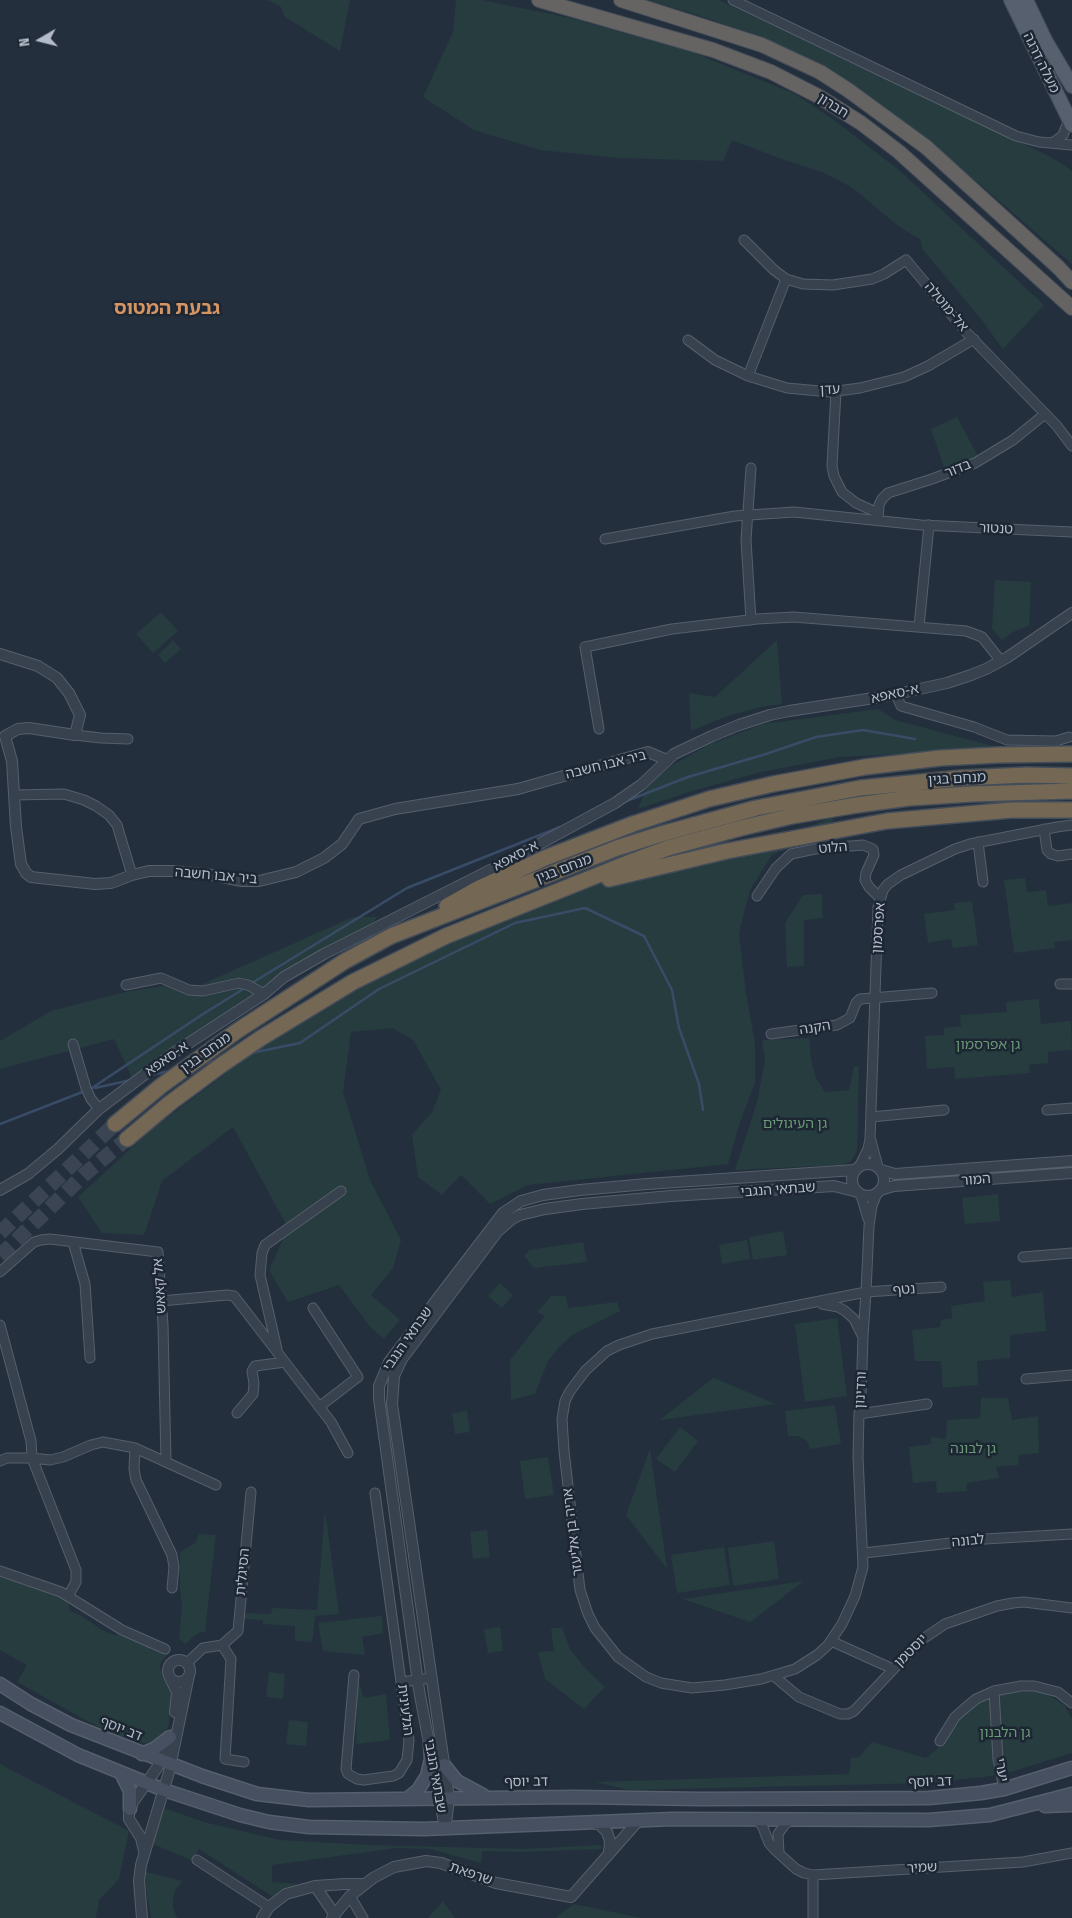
<!DOCTYPE html>
<html>
<head>
<meta charset="utf-8">
<style>
	body { margin:0 }
	#map { position:relative; width:1072px; height:1918px; overflow:hidden; background:#242f3e; font-family:"Fira Sans Condensed",sans-serif }
	canvas { display:block }
	.north { position:absolute; left:15px; top:15px; width:50px; height:50px; -webkit-text-stroke:4px #1d2633; paint-order:stroke; rotate:262deg; font-size:14px; font-weight:700; line-height:20px; text-align:center; color:#b4bcc9 }
	.north::after { content:''; display:block; margin:auto; width:18px; height:22px; background:#b4bcc9; clip-path:polygon(50% 0,100% 100%,50% 72%,0 100%) }
</style>
</head>
<body>
<div id="map">
<canvas width="1072" height="1918"></canvas>
<div class="north">N</div>
</div>
<script>
const ctx = document.querySelector('canvas').getContext('2d');
ctx.lineJoin = 'round';
function fill(path, color) { ctx.fillStyle = color; ctx.fill(path, 'evenodd'); }
const toPath = rows => new Path2D(rows.map(r => 'M' + r).join(''));
function strokePath(path, color, width, dash) { ctx.strokeStyle = color; ctx.lineWidth = width; ctx.lineCap = dash ? 'butt' : 'round'; ctx.setLineDash(dash || []); ctx.stroke(path); }
function write(font, color, halo, rows, align = 'center') {
  ctx.font = font + ' "Fira Sans Condensed","Noto Sans Hebrew",sans-serif'; ctx.lineWidth = 5; ctx.setLineDash([]); ctx.textBaseline = 'middle'; ctx.strokeStyle = halo; ctx.fillStyle = color; for (const [text, x, y, turn = 0] of rows) {
    ctx.save(); ctx.translate(x, y); ctx.rotate((+turn || 0) * Math.PI / 180); ctx.textAlign = isNaN(turn) ? turn : align; if (halo) ctx.strokeText(text, 0, 0); ctx.fillText(text, 0, 0); ctx.restore();
  }
}
const green = toPath([
	[267,0,350,0,340,51,285,17,281,7],
	[456,0,482,0,570,18,692,52,795,94,834,120,899,170,1044,305,1003,349,981,319,923,250,920,239,898,226,853,188,822,172,784,160,732,140,723,161,620,158,540,150,474,130,423,97,453,32],
	[649,0,719,0,1049,156,1067,167,1072,171,1072,264,981,185,866,95,822,67,713,20],
	[957,417,978,456,945,470,931,429],
	[995,580,1031,582,1029,626,1015,631,1002,640,992,629],
	[161,612,178,631,153,653,136,634],
	[173,640,181,649,165,663,158,655],
	[777,640,782,704,760,707,725,717,691,731,689,693,715,697],
	[878,709,895,720,1004,749,840,757,761,772,689,792,638,809,647,786,671,766,708,745,763,724],
	[833,817,831,837,805,840,772,855,750,890,739,933,746,993,755,1044,755,1083,739,1125,728,1164,528,1185,490,1204,461,1175,442,1195,418,1177,412,1135,432,1112,441,1090,413,1040,392,1028,351,1032,343,1092,370,1180,401,1240,393,1268,371,1295,400,1320,384,1339,371,1328,339,1285,288,1302,269,1270,288,1228,233,1127,162,1181,144,1235,102,1233,78,1197,151,1130,265,1044,354,986,456,937,665,848,739,846,810,826],
	[1025,878,1027,892,1046,890,1048,906,1072,903,1072,940,1054,942,1055,948,1014,953,1004,880],
	[822,894,823,918,804,920,804,966,787,967,785,923,803,895],
	[972,901,978,945,953,948,951,939,928,943,924,914,955,910,954,903],
	[353,917,377,917,372,925,291,970,175,1046,132,1078,114,1039,0,1069,0,1041,51,1011,125,992,163,986,196,987],
	[1039,999,1041,1024,1071,1021,1072,1050,1048,1052,1048,1063,1029,1065,1030,1073,955,1079,954,1067,927,1069,925,1036,944,1035,944,1028,961,1026,960,1015,1007,1012,1006,1002],
	[809,1038,811,1059,816,1078,825,1092,849,1090,854,1066,859,1066,857,1151,851,1161,842,1165,735,1170,757,1102,765,1061,762,1040],
	[998,1194,1000,1221,965,1224,962,1198],
	[783,1231,787,1255,753,1260,749,1237],
	[747,1240,750,1259,722,1264,719,1245],
	[583,1242,587,1262,534,1268,524,1256,529,1250],
	[1010,1280,1012,1297,1043,1292,1046,1331,1010,1335,1010,1358,977,1361,978,1385,943,1388,941,1361,915,1361,912,1330,940,1327,941,1320,952,1318,951,1306,985,1301,983,1282],
	[500,1283,513,1295,502,1308,488,1296],
	[551,1296,566,1296,568,1308,617,1302,620,1311,572,1335,559,1347,548,1361,535,1394,511,1400,510,1360,545,1316,537,1312],
	[837,1318,847,1396,805,1402,795,1324],
	[714,1378,776,1404,660,1420,713,1378],
	[981,1398,1008,1398,1012,1420,1038,1416,1039,1453,1019,1455,1018,1465,996,1467,999,1478,967,1483,967,1491,937,1493,936,1481,913,1483,909,1447,931,1444,931,1437,946,1439,947,1420,980,1418],
	[835,1405,841,1444,810,1449,807,1441,798,1436,788,1436,785,1411],
	[467,1411,470,1432,455,1434,452,1413],
	[680,1427,698,1441,675,1472,656,1459],
	[650,1449,667,1569,626,1515],
	[548,1457,554,1495,525,1499,520,1461],
	[325,1510,339,1614,316,1616,316,1611,312,1642,295,1641,295,1626,263,1624,263,1620,242,1619,242,1613,271,1614,272,1608,317,1610],
	[487,1530,490,1557,473,1559,470,1532],
	[199,1534,216,1535,205,1632,198,1633,185,1644,179,1639,182,1607,180,1588,180,1552,195,1543],
	[774,1541,779,1579,733,1586,728,1548],
	[724,1547,730,1585,677,1593,671,1555],
	[0,1577,58,1594,68,1600,70,1611,82,1616,102,1630,114,1635,129,1636,169,1653,161,1662,160,1667,164,1680,171,1694,172,1703,168,1727,162,1738,147,1744,120,1737,89,1722,17,1682,27,1665,0,1650],
	[804,1581,750,1622,683,1599],
	[382,1616,383,1633,362,1637,365,1655,323,1651,318,1623],
	[500,1627,503,1651,488,1653,484,1629],
	[551,1628,562,1628,570,1649,584,1667,605,1687,584,1709,545,1679,538,1652,554,1651],
	[269,1672,285,1674,283,1699,266,1697],
	[357,1678,364,1698,386,1694,390,1740,356,1744],
	[1032,1691,1047,1694,1065,1706,1072,1719,1072,1753,1014,1771,984,1777,928,1783,629,1790,595,1782,849,1774,851,1758,859,1757,872,1742,926,1758,938,1748,957,1719,978,1702,998,1694],
	[289,1720,308,1722,306,1746,286,1744],
	[0,1764,129,1831,119,1879,99,1900,96,1918,0,1918],
	[164,1808,204,1822,280,1840,369,1845,524,1849,601,1845,601,1849,524,1852,482,1851,481,1863,430,1849,397,1848,272,1865,272,1882,298,1884,285,1889,273,1897,199,1849,193,1861,153,1844],
	[146,1872,183,1881,175,1890,173,1898,173,1908,177,1918,151,1918,146,1889],
	[443,1901,455,1918,428,1918],
	[574,1904,642,1918,555,1918]
]);
const stream = toPath([
	[624,802,688,777,766,754,816,737,863,730,915,739],
	[252,983,407,888,560,827],
	[251,1053,300,1043,379,989,515,923,585,908,644,936,672,990,679,1028,699,1084,703,1110],
	[202,1064,216,1061],
	[151,1075,170,1071],
	[92,1088,203,1014,245,988],
	[95,1088,131,1080],
	[0,1124,85,1091]
]);
const motorwayTunnel = toPath([
	[0,1233,115,1124],
	[0,1256,86,1173,127,1139]
]);
const minor = toPath([
	[733,0,1016,136,1039,142,1072,145],
	[1049,143,1054,142,1063,135,1069,119],
	[744,240,774,270,786,279,803,284,833,285,872,279,884,274,906,260,966,332,1057,426,1072,446],
	[688,340,715,360,748,376,787,388,830,392,860,388,904,377,928,366,974,339],
	[748,376,786,279],
	[836,391,832,466,834,476,842,492,856,503,878,513],
	[878,520,879,505,882,499,888,493,932,479,975,463,1013,440,1045,414],
	[605,539,735,516,794,512,921,525,1072,532],
	[751,620,746,540,751,468],
	[919,627,929,525],
	[896,694,901,706,974,727,1007,740,1056,741,1069,737],
	[599,729,585,647,672,629,757,619,794,617,966,631,982,637,1001,661],
	[75,735,101,738,128,739],
	[14,795,64,794,84,800,96,806,109,815,117,825,132,875],
	[1044,829,1047,850,1051,854,1058,856,1072,854],
	[978,842,983,882],
	[757,896,776,868,791,854,815,849,863,845,873,849,874,855,866,873,865,880,869,887,880,898],
	[1060,984,1072,984],
	[126,985,161,978,189,990,203,991,239,983,248,985,264,994],
	[771,1034,837,1025,850,1018,856,1003,860,999,932,993],
	[73,1044,86,1088,91,1099,99,1109],
	[1047,1110,1072,1108],
	[871,1117,944,1110],
	[871,1141,878,1167],
	[859,1167,868,1149,870,1139,878,908,883,890,888,884,901,875,955,849,970,844,1057,827,1072,825],
	[877,1193,872,1206,869,1226,866,1292,863,1337,861,1397,859,1414,858,1457,863,1567,855,1596,842,1624,828,1645,817,1655,795,1669,761,1679,725,1685,692,1688,661,1683,646,1677,618,1657,595,1628,588,1614,580,1590,564,1451,562,1419,565,1401,570,1391,586,1370,607,1351,619,1345,652,1334,866,1292,941,1287],
	[861,1195,868,1219],
	[73,1242,85,1284,90,1358],
	[1023,1257,1072,1253],
	[0,1272,34,1242,41,1240,50,1239,158,1252,163,1325,166,1462],
	[161,1301,227,1295,234,1296,331,1422,348,1453],
	[822,1304,838,1307,845,1311,854,1319,862,1335],
	[313,1308,358,1377,319,1407],
	[0,1325,31,1441,32,1458,76,1570,76,1582,68,1596],
	[277,1349,260,1275,262,1253,265,1245,341,1191],
	[1026,1379,1072,1375],
	[237,1413,253,1394,254,1384,252,1371,255,1366,285,1362],
	[859,1414,927,1404],
	[135,1448,134,1469,136,1480,172,1555,174,1567,172,1588],
	[0,1461,7,1458,32,1458,50,1460,63,1457,91,1445,103,1442,135,1448,216,1485],
	[864,1553,985,1539,1072,1534],
	[0,1571,61,1592,122,1630,165,1649],
	[831,1641,893,1669],
	[187,1663,203,1648,222,1645],
	[354,1675,346,1769,348,1774,357,1779,364,1780,393,1776,399,1773,407,1760,409,1740,375,1493],
	[774,1676,799,1697,840,1714,848,1714,854,1711,920,1641,945,1624,997,1606,1013,1603,1024,1602,1072,1608],
	[401,1682,431,1678],
	[994,1691,998,1759,1004,1789],
	[940,1741,955,1717,964,1709,976,1699,994,1691,1021,1686,1034,1686,1058,1692,1072,1703],
	[244,1762,225,1759,231,1659,222,1645,238,1631,251,1492],
	[755,1819,762,1825,769,1843,775,1850,796,1869,804,1873,813,1875,1023,1862,1072,1853],
	[779,1853,778,1834,785,1824,792,1820],
	[197,1860,269,1907],
	[350,1896,363,1918],
	[813,1918,813,1875]
]);
const tertiary = toPath([
	[0,654,38,666,57,678,69,693,80,715,75,735,29,728,18,729,5,736],
	[5,736,12,761,16,827,21,864,26,873,31,877,95,884,111,883,132,875,149,871,173,871,212,875,242,881,259,881,296,872,324,858,342,844,359,819,395,809,518,789,648,752,667,760],
	'852 1180a16 16 0 1 1 32 0a16 16 0 1 1-32 0Z',
	[881,1170,895,1174,1072,1161],
	[0,1190,28,1174,58,1149,99,1109,172,1054,264,994,284,977,324,954,508,861,615,803,641,785,674,754,712,736,739,725,770,715,789,711,887,696,947,683,971,675,986,669,1008,657,1072,613],
	[880,1190,894,1186,1072,1173],
	'168 1671a11 11 0 1 1 22 0a11 11 0 1 1-22 0Z',
	[170,1678,177,1692,175,1712],
	[591,1822,600,1825,607,1832,610,1841,609,1852],
	[446,1824,449,1798,392,1404,394,1376,402,1359,498,1231,512,1219,520,1215,545,1209,582,1204,671,1196,834,1186,858,1192],
	[445,1828,419,1690,379,1399,379,1386,389,1362,503,1213,521,1201,543,1195,580,1190,647,1184,855,1170],
	[144,1851,141,1838,129,1819,129,1813,133,1802,157,1768,170,1736],
	[315,1886,335,1915],
	[142,1918,139,1881,141,1865,169,1772,189,1675],
	[262,1918,269,1907,286,1894,315,1886,345,1884,364,1884],
	[332,1918,350,1896,373,1878,394,1867,426,1861,441,1863,496,1883,571,1897,639,1820]
]);
const secondary = toPath([
	[0,1684,31,1704,71,1725,202,1776,257,1794,309,1800,576,1797,701,1799,929,1798,981,1793,1004,1789,1072,1768],
	[0,1713,78,1755,164,1790,240,1815,269,1822,309,1827,424,1829,673,1819,929,1820,990,1815,1072,1794],
	[142,1754,154,1749,170,1737],
	[444,1765,457,1781,483,1795],
	[121,1773,130,1791,130,1809],
	[408,1798,418,1790,427,1776,431,1759,430,1744],
	[1045,1806,1072,1805]
]);
const primary = toPath([
	[1011,0,1072,125],
	[1026,0,1045,40,1072,86]
]);
const trunk = toPath([
	[539,0,713,50,771,72,818,96,861,123,899,152,1072,308],
	[621,0,762,45,820,72,848,90,926,147,1059,268,1072,282]
]);
const motorway = toPath([
	[609,879,727,851,887,821,1012,810,1072,810],
	[447,906,479,888,545,858,633,824,709,799,773,784,865,767,940,758,998,755,1072,754],
	[115,1124,161,1086,237,1031,345,961,391,936,617,848,661,834,756,808,860,788,961,778,1027,775,1072,776],
	[127,1139,170,1103,220,1066,261,1038,353,982,446,936,633,861,668,848,741,828,792,816,857,805,909,798,972,794,1072,791]
]);
const streetNames = [
	["מעלה דרגה",1041,63,64],
	["חברון",833,106,32],
	["אל-מוטלה",946,307,50],
	["עדן",830,390,-2],
	["בדור",958,469,-22],
	["טנטור",996,529,3],
	["א-סאפא",895,694,-12],
	["ביר אבו חשבה",606,765,-14],
	["מנחם בגין",957,779,-3],
	["הלוט",833,848,-5],
	["א-סאפא",516,856,-28],
	["מנחם בגין",564,869,-21],
	["ביר אבו חשבה",216,876,5],
	["אפרסמון",879,928,-86],
	["הקנה",815,1028,-9],
	["מנחם בגין",206,1053,-36],
	["א-סאפא",167,1059,-35],
	["המור",976,1180,-4],
	["שבתאי הנגבי",778,1190,-4],
	["אל קאאש",160,1286,-94],
	["נטף",904,1290,-4],
	["שבתאי הנגבי",408,1339,-55],
	["ורדינון",861,1390,-87],
	["אריה בן אליעזר",573,1532,-97],
	["לבונה",968,1541,-6],
	["הסיגלית",243,1572,-85],
	["יוסטמן",911,1651,-45],
	["הגלעינית",405,1710,83],
	["דב יוסף",121,1729,22],
	["יערי",1001,1770,81],
	["שבתאי הנגבי",435,1776,80],
	["דב יוסף",526,1782,-1],
	["דב יוסף",930,1782,-2],
	["שמיר",922,1868,-3],
	["שרפאת",471,1874,19]
];
const parkNames = [
	["גן אפרסמון",988,1045],
	["גן העיגולים",795,1124],
	["גן לבונה",973,1449],
	["גן הלבנון",1005,1733]
];
const districtNames = [
	["גבעת המטוס",167,309]
];
fill(green, '#263c3f');
strokePath(stream, '#394c67', 2.5);
strokePath(motorwayTunnel, '#3a4453', 15, [15, 8]);
strokePath(minor, '#565f6c', 11);
strokePath(tertiary, '#565f6c', 12);
strokePath(secondary, '#565f6c', 15);
strokePath(primary, '#414a57', 16);
strokePath(trunk, '#434c59', 16);
strokePath(motorway, '#434c59', 18);
strokePath(minor, '#38414e', 9);
strokePath(tertiary, '#38414e', 10);
strokePath(secondary, '#465061', 12);
strokePath(primary, '#56606e', 14);
strokePath(trunk, '#656462', 14);
strokePath(motorway, '#746855', 15);
write('14px', '#b4bcc9', '#1d2633', streetNames);
write('14px', '#6b9a76', '#1d2633', parkNames);
write('bold 19px', '#d59563', '#1d2633', districtNames);
</script>
</body>
</html>
